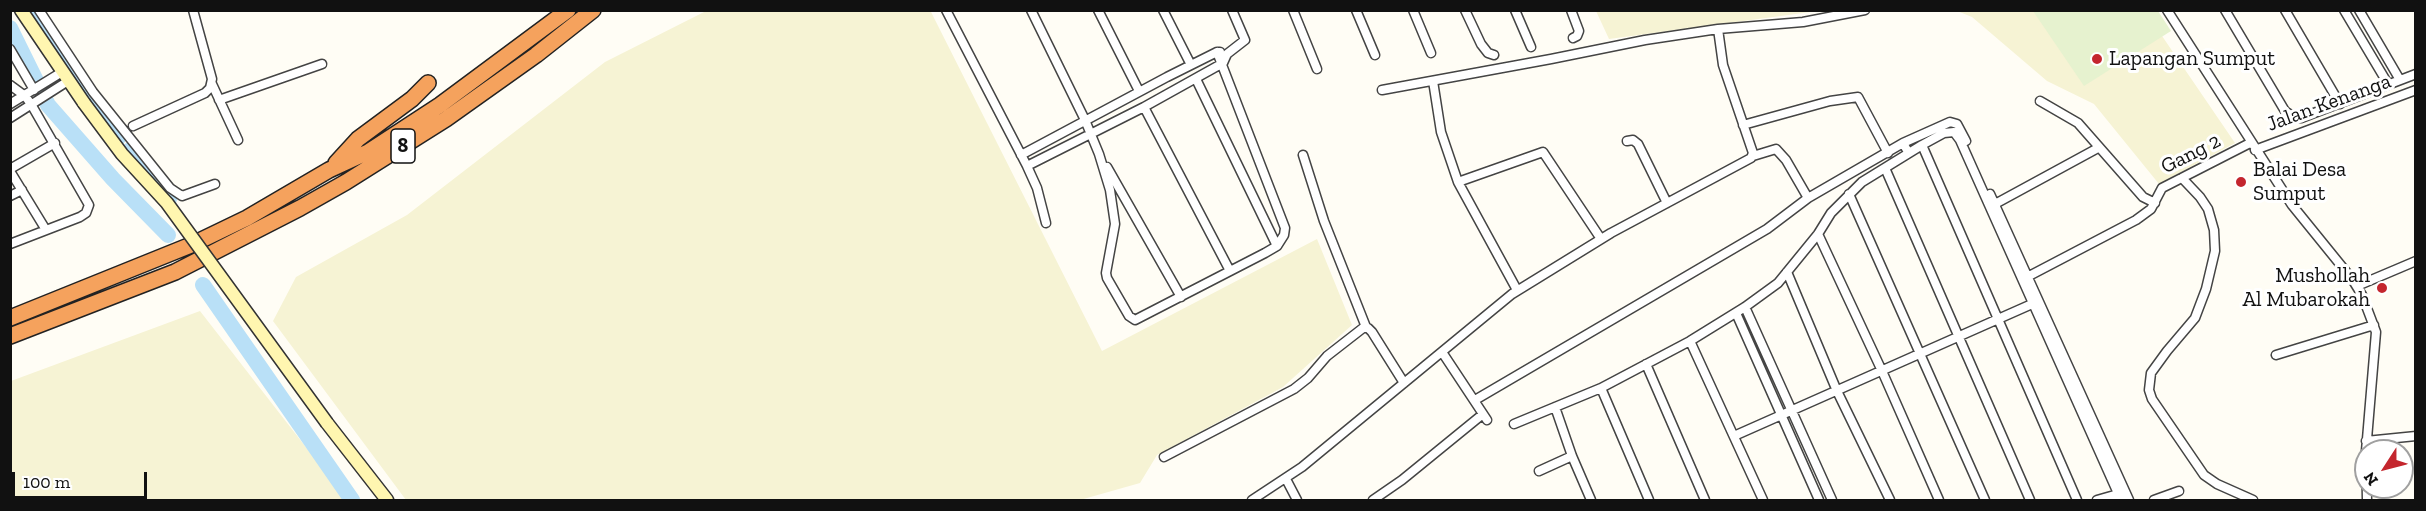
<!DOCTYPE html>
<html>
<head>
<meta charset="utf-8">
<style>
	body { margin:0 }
	#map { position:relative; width:2426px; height:511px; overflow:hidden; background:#fffdf5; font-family:"Zilla Slab",serif }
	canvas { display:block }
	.frame { position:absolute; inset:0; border:12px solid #111; pointer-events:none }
	.north { position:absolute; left:2354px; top:439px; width:60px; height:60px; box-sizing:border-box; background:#fff; border:2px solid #a0a0a0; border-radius:50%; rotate:234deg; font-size:16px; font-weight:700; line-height:24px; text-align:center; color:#111 }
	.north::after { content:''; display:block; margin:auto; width:21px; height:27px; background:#c4262e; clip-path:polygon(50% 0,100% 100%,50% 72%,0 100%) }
	.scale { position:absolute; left:12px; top:472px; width:135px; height:27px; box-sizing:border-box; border:3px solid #111; border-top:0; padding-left:8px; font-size:18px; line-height:21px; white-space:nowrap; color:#111; -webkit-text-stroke:4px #fff; paint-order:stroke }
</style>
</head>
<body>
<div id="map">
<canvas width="2426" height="511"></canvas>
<div class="frame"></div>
<div class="north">N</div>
<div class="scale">100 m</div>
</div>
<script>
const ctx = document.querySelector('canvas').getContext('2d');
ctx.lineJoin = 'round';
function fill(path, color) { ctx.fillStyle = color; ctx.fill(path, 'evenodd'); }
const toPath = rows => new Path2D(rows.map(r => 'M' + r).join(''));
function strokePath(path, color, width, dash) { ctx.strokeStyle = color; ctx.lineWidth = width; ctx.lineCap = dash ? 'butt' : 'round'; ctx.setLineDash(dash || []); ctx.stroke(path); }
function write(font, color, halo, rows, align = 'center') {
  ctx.font = font + ' "Zilla Slab",serif'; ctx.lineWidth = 6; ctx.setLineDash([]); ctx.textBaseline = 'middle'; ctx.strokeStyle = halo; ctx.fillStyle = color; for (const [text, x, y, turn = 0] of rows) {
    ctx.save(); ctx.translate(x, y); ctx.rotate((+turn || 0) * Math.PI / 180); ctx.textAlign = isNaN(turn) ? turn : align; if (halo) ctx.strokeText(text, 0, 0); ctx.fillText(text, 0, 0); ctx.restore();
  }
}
const farmland = toPath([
	[930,10,1102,351,1317,239,1352,325,1283,387,1157,455,1140,483,1080,500,406,500,273,321,296,277,407,215,605,62,706,11],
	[1596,11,1818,11,1609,39],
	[1957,11,2145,11,2235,143,2159,184,2094,104,2047,81,1972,17],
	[200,311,347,500,11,500,11,381]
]);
const pitch = toPath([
	[2033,11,2158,11,2171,31,2084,86]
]);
const river = toPath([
	[32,10,71,72,118,138],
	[10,28,48,105,113,179,168,235],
	[130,150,169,199],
	[203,285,352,500]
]);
const street = toPath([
	[39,10,93,92,170,188,182,196,215,184],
	[946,10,1027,166,1037,188,1046,223],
	[1031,10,1085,120,1099,154,1110,190,1115,224,1106,273,1107,278,1129,316,1135,320,1265,253,1277,246,1284,235,1285,228,1217,52],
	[1098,10,1139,91],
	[1163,10,1191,65],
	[1293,10,1317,69],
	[1356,10,1375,55],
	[1413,10,1431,53],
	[1465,10,1481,44,1488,53,1494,55],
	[1515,10,1531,47],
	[1571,10,1579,31,1577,36,1573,38],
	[2167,10,2292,205,2352,279,2362,295,2376,332,2366,451],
	[2225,10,2285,111,2295,118,2301,118,2416,74],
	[2285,10,2340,104],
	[2344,10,2388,84],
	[2359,10,2400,80],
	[10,49,34,90],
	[1196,79,1277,246],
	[1433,81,1441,132,1458,182,1517,290],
	[212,84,238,140],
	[10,85,25,96,31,104,89,205,86,213,80,217,10,244],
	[1382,90,1551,59,1645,40,1718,29,1803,22,1865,10],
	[219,100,322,64],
	[2040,101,2078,123,2143,197,2155,203],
	[10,104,62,72],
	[1144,107,1230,271],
	[10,118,68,81],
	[1743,125,1830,101,1858,97,1888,153],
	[133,126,205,93,210,88,212,79,193,10],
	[1627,141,1633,140,1638,144,1667,203],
	[1903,143,1950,122,1957,124,1966,141],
	[1922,145,2077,500],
	[2255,150,2416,90],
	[1021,155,1167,77,1217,52,1220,52],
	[1303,155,1324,221,1366,327],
	[1753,156,1776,149,1786,160,1808,198],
	[1027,166,1144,107,1223,63,1227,54,1245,40,1232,10],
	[1107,167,1181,297],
	[1885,168,2030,500],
	[10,169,55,143],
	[10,171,46,230],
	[2182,178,2200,197,2208,209,2214,230,2215,251,2206,289,2195,318,2167,351,2151,373,2149,390,2152,399,2204,475,2217,484,2253,500],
	[1458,182,1543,152,1601,239],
	[1849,194,1985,500],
	[1990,194,2129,500],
	[10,196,22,190],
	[1995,204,2098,148],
	[1818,234,1882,371,1939,500],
	[1787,272,1837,391,1890,500],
	[2029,276,2136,220,2151,209,2162,188,2250,143],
	[2357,286,2416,261],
	[1745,307,1832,500],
	[1736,313,1819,500],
	[1690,341,1763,500],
	[1442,352,1487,420],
	[2276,355,2374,325],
	[1646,364,1705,500],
	[1601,388,1649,500],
	[1475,400,1767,229,1808,198,1903,143,1908,152],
	[1555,407,1572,456,1591,500],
	[1514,424,1601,388,1690,341,1745,307,1778,283,1818,234,1831,213,1862,182,1922,145,1944,133,1954,132,1960,140,2121,500],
	[1734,436,2032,304],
	[2366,441,2416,436],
	[2366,451,2367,500],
	[1164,457,1294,389,1308,378,1327,356,1363,328,1368,328,1372,332,1404,383],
	[1539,471,1572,456],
	[1286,479,1297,500],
	[1252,500,1302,467,1512,294,1611,233,1751,158,1753,153,1723,65,1718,29],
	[1373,500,1402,480,1483,414],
	[2097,500,2118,494],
	[2154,500,2179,491]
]);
const secondary = toPath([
	[21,10,84,103],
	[327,423,387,500]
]);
const highway = toPath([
	[336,163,358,139,412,99,428,83],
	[10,318,191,245,247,218,329,170,368,152,440,105,568,10],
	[10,336,175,272,300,208,346,182,446,119,536,55,593,10]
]);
const secondaryBridge = toPath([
	[84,103,122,154,167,203,327,423]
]);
const markers = [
	[2097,59,6,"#c4262e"],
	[2241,182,6,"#c4262e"],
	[2382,288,6,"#c4262e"]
];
const shields = [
	[403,146,24]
];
const shieldNames = [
	["8",403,146]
];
const poiNames = [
	["Lapangan Sumput",2109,59],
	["Balai Desa",2253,170],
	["Sumput",2253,194],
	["Mushollah",2370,276,"right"],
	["Al Mubarokah",2370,300,"right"]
];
const streetNames = [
	["Jalan Kenanga",2329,103,-20],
	["Gang 2",2191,154,-27]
];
fill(farmland, '#f6f3d4');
fill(pitch, '#e6f2cf');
strokePath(river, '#b9e0f7', 16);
strokePath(street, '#444', 11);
strokePath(secondary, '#333', 15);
strokePath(highway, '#222', 18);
strokePath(street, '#fff', 8);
strokePath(secondary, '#fff6b0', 12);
strokePath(highway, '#f5a25d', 15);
strokePath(secondaryBridge, '#333', 15, []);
strokePath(secondaryBridge, '#fff6b0', 12);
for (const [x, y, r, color] of markers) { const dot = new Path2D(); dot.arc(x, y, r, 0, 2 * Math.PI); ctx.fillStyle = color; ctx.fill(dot); strokePath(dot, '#fff', 2); }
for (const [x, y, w] of shields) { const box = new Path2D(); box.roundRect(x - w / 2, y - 17, w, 34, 4.5); ctx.fillStyle = '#fff'; ctx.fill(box); strokePath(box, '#111', 1.5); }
write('bold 20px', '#111', null, shieldNames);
write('21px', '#111', '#fff', poiNames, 'left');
write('21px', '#111', '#fff', streetNames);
</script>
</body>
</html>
